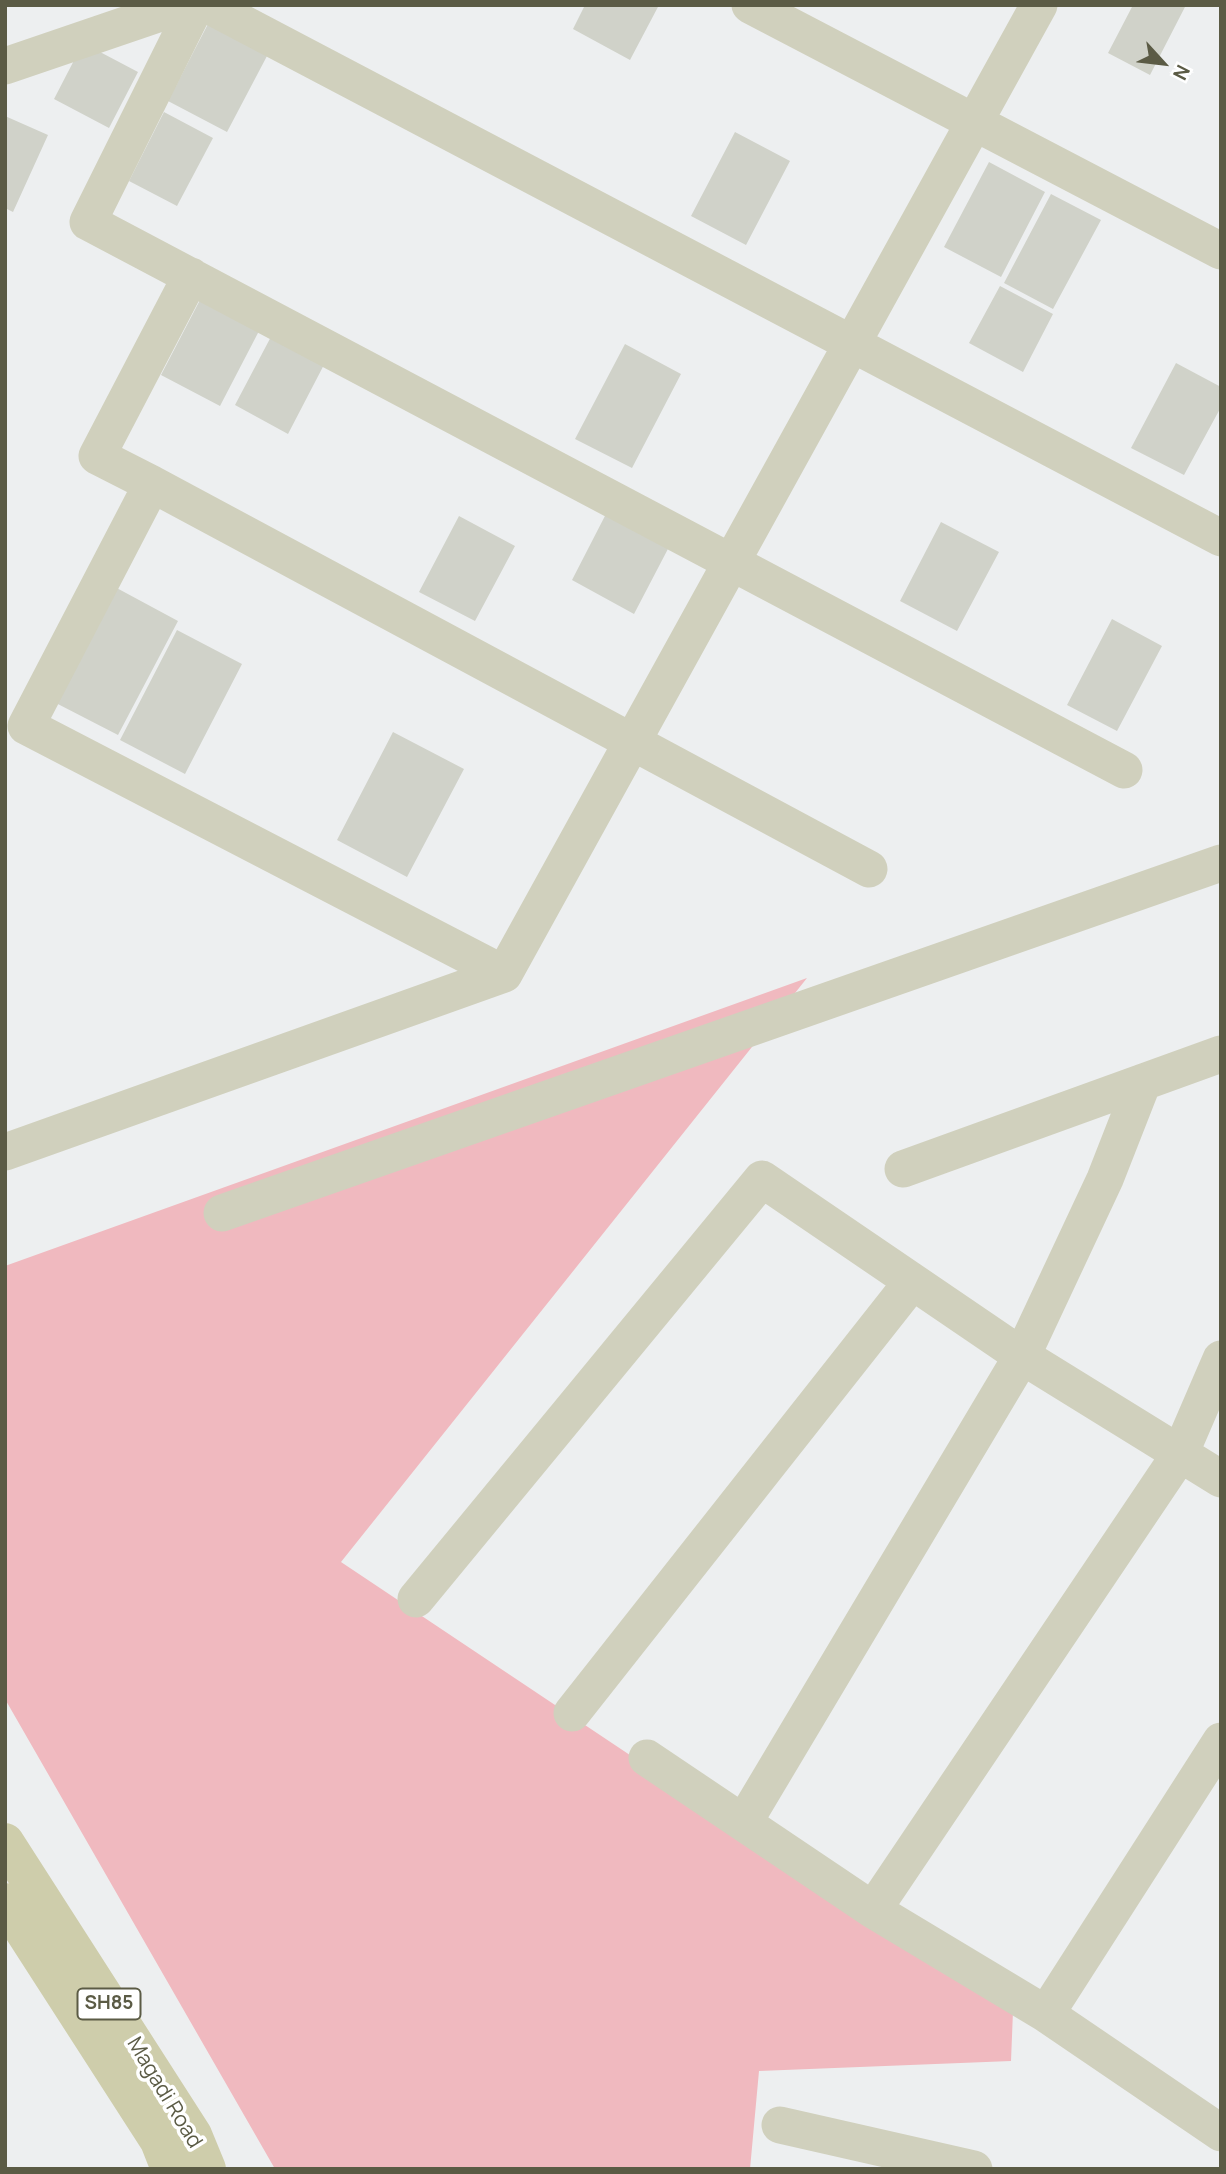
<!DOCTYPE html>
<html>
<head>
<meta charset="utf-8">
<style>
	body { margin:0 }
	#map { position:relative; width:1226px; height:2174px; overflow:hidden; background:#edeff0; font-family:Manrope,sans-serif }
	canvas { display:block }
	.frame { position:absolute; inset:0; border:7px solid #5b5b45; pointer-events:none }
	.north { position:absolute; left:1128px; top:28px; width:70px; height:70px; -webkit-text-stroke:5px #fff; paint-order:stroke; rotate:117deg; font-size:19px; font-weight:700; line-height:28px; text-align:center; color:#5b5b45 }
	.north::after { content:''; display:block; margin:auto; width:24px; height:32px; background:#5b5b45; clip-path:polygon(50% 0,100% 100%,50% 72%,0 100%) }
</style>
</head>
<body>
<div id="map">
<canvas width="1226" height="2174"></canvas>
<div class="frame"></div>
<div class="north">N</div>
</div>
<script>
const ctx = document.querySelector('canvas').getContext('2d');
ctx.lineJoin = 'round';
function fill(path, color) { ctx.fillStyle = color; ctx.fill(path, 'evenodd'); }
const toPath = rows => new Path2D(rows.map(r => 'M' + r).join(''));
function strokePath(path, color, width, dash) { ctx.strokeStyle = color; ctx.lineWidth = width; ctx.lineCap = dash ? 'butt' : 'round'; ctx.setLineDash(dash || []); ctx.stroke(path); }
function write(font, color, halo, rows, align = 'center') {
  ctx.font = font + ' Manrope,sans-serif'; ctx.lineWidth = 7; ctx.setLineDash([]); ctx.textBaseline = 'middle'; ctx.strokeStyle = halo; ctx.fillStyle = color; for (const [text, x, y, turn = 0] of rows) {
    ctx.save(); ctx.translate(x, y); ctx.rotate((+turn || 0) * Math.PI / 180); ctx.textAlign = isNaN(turn) ? turn : align; if (halo) ctx.strokeText(text, 0, 0); ctx.fillText(text, 0, 0); ctx.restore();
  }
}
const green = toPath([
	[807,978,341,1562,1013,2011,1011,2061,759,2071,750,2169,275,2169,5,1699,5,1266]
]);
const building = toPath([
	[585,5,659,5,630,60,573,29],
	[1133,5,1186,5,1150,75,1108,53],
	[208,24,267,56,227,132,168,101],
	[83,43,138,72,109,128,54,99],
	[164,112,213,138,177,206,129,181],
	[5,116,48,135,13,212,5,208],
	[735,132,790,161,746,245,691,216],
	[989,162,1045,192,1001,277,944,247],
	[1051,194,1101,220,1053,309,1004,283],
	[1000,286,1053,314,1023,372,969,343],
	[200,300,259,331,220,406,161,375],
	[274,331,327,359,288,434,235,405],
	[625,344,681,374,632,468,575,439],
	[1176,363,1221,387,1221,407,1184,475,1131,448],
	[607,512,670,545,634,614,572,580],
	[459,516,515,546,475,621,419,592],
	[941,522,999,552,957,631,900,601],
	[113,586,178,621,118,735,52,701],
	[1112,619,1162,646,1117,731,1067,705],
	[177,630,242,664,185,774,120,740],
	[393,732,464,769,407,877,337,840]
]);
const minor = toPath([
	[196,5,88,222,1124,770],
	[208,5,1221,538],
	[750,5,1221,251],
	[5,66,184,5],
	[191,276,97,456,152,484,26,726,504,974],
	[152,484,869,869],
	[5,1152,504,974,1039,5],
	[903,1169,1221,1054],
	[222,1213,1221,863],
	[416,1599,762,1179,1022,1356,1105,1179,1143,1082],
	[572,1713,912,1282],
	[647,1758,873,1910,1046,2014,1221,2133],
	[744,1822,1022,1356,1221,1479],
	[873,1910,1180,1454,1221,1359],
	[1046,2014,1221,1741],
	[780,2125,974,2169]
]);
const primary = toPath([
	[5,1842,193,2135,207,2169],
	[5,1902,159,2141,170,2169]
]);
const shields = [
	[109,2004,63]
];
const shieldNames = [
	["SH85",109,2004]
];
const streetNames = [
	["Magadi Road",164,2093,59]
];
fill(green, '#f0b9bf');
fill(building, '#d0d2c9');
strokePath(minor, '#d0d0bd', 37);
strokePath(primary, '#cecdab', 38);
for (const [x, y, w] of shields) { const box = new Path2D(); box.roundRect(x - w / 2, y - 15.5, w, 31, 5); ctx.fillStyle = '#fff'; ctx.fill(box); strokePath(box, '#5b5b45', 2); }
write('bold 19px', '#5b5b45', null, shieldNames);
write('21px', '#5b5b45', '#fff', streetNames);
</script>
</body>
</html>
